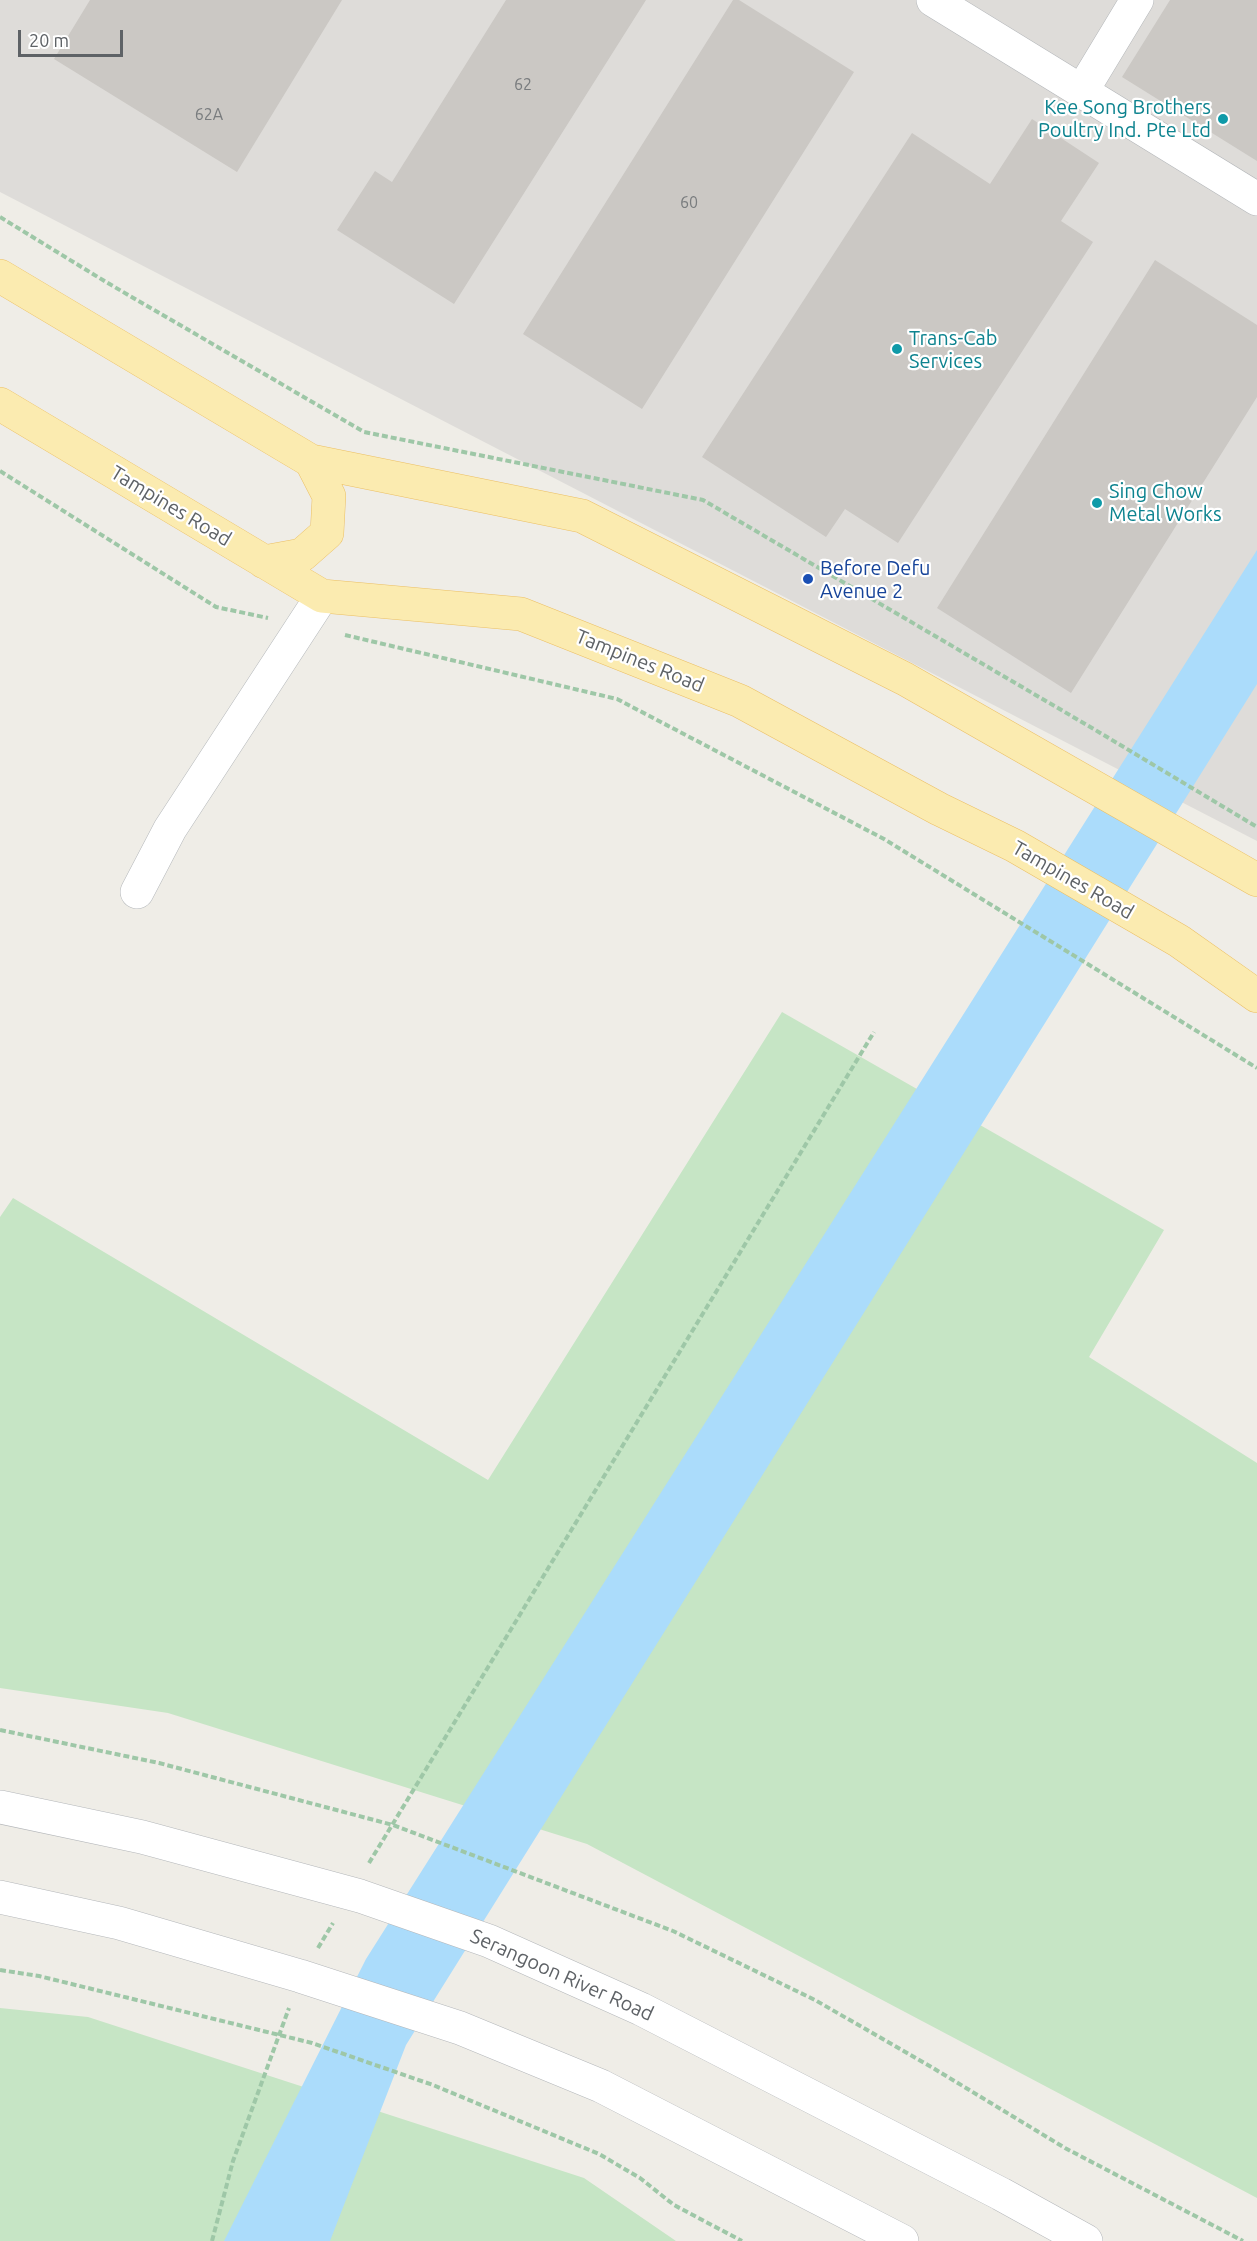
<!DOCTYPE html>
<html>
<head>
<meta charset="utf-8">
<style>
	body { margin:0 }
	#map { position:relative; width:1257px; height:2241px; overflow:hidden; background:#efede7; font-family:Ubuntu,sans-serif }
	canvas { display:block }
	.scale { position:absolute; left:18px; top:30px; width:105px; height:27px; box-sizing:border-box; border:3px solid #5e6266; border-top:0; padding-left:8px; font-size:18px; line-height:21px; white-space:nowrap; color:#5e6266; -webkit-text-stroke:4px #fff; paint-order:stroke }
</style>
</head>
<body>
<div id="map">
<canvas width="1257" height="2241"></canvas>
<div class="scale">20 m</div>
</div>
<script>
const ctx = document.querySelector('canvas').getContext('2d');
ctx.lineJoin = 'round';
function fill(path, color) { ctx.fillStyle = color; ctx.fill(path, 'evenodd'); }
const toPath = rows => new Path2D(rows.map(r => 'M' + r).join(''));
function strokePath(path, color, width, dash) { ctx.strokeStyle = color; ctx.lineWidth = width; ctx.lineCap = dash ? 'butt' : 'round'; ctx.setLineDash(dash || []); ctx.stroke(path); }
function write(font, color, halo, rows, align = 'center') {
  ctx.font = font + ' Ubuntu,sans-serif'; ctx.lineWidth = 4.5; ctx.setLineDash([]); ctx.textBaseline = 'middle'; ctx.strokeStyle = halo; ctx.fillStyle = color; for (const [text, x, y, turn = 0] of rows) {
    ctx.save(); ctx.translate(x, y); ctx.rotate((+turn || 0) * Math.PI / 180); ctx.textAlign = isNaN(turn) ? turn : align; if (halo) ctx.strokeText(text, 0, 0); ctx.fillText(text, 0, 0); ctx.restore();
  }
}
const industrial = toPath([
	[0,0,1257,0,1257,841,0,192]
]);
const green = toPath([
	[782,1012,1164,1230,1089,1357,1257,1463,1257,2198,587,1844,168,1713,0,1688,0,1217,13,1198,488,1480],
	[0,2008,88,2017,584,2178,676,2241,0,2241]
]);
const water = toPath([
	[1257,550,1257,684,406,2045,330,2241,224,2241,366,1959]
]);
const building = toPath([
	[90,0,342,0,237,172,54,59],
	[506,0,646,0,454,304,337,230,375,171,392,182],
	[733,0,739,0,854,72,642,409,523,334],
	[1170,0,1257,0,1257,161,1122,77],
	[1032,119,1099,163,1061,221,1093,242,898,543,845,509,826,537,702,457,912,133,990,184],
	[1155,260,1257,325,1257,397,1071,693,937,608]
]);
const path = toPath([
	[0,217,106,282,364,432,703,500,1092,728,1257,827],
	[0,471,216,607,268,618],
	[345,635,617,699,884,839,1257,1068],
	[0,1730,159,1763,393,1825,673,1931,815,2000,933,2068,1065,2148,1243,2241],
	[369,1863,874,1032],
	[318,1948,333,1923],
	[0,1970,39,1976,312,2043,433,2085,599,2154,640,2178,674,2205,742,2241],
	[212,2241,233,2161,289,2008]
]);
const minor = toPath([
	[933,0,1257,199],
	[1082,91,1137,0],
	[137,892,170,829,322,596],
	[0,1807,142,1837,360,1896,489,1941,641,2009,1001,2194,1086,2241],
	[0,1897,119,1923,300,1976,460,2028,601,2086,902,2241]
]);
const major = toPath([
	[0,276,311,461,582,516,905,679,1257,880],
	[0,404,322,596,521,614,740,701,939,809,1015,846,1179,941,1257,996],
	[264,562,302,555,327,533,329,496,311,461]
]);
const markers = [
	[1223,119,6,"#0f9aa8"],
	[897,349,6,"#0f9aa8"],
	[1097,503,6,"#0f9aa8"],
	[808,579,6,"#1a4fb4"]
];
const numberNames = [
	["62",523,85],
	["62A",209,115],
	["60",689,203]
];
const cultureNames = [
	["Kee Song Brothers",1211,107,"right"],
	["Poultry Ind. Pte Ltd",1211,130,"right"],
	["Trans-Cab",909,338],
	["Services",909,361],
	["Sing Chow",1109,491],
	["Metal Works",1109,514]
];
const streetNames = [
	["Tampines Road",171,506,31],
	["Tampines Road",640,661,22],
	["Tampines Road",1073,880,30],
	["Serangoon River Road",562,1975,24]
];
const transitNames = [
	["Before Defu",820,568],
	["Avenue 2",820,591]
];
fill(industrial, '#dedcd9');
fill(green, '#c6e5c5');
fill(water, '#abdcfb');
fill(building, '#cbc8c4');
strokePath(minor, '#b4b7ba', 34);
strokePath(major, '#ebbf64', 34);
strokePath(path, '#9ec7a7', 4, [6, 3]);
strokePath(minor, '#fff', 33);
strokePath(major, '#fbebb0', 33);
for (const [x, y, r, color] of markers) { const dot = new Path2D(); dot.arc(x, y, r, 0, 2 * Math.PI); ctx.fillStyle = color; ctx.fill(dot); strokePath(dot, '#fff', 2); }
write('16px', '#797c7e', null, numberNames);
write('20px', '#0d838f', '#fff', cultureNames, 'left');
write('20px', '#5e6266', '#fff', streetNames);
write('20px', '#164399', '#fff', transitNames, 'left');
</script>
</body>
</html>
